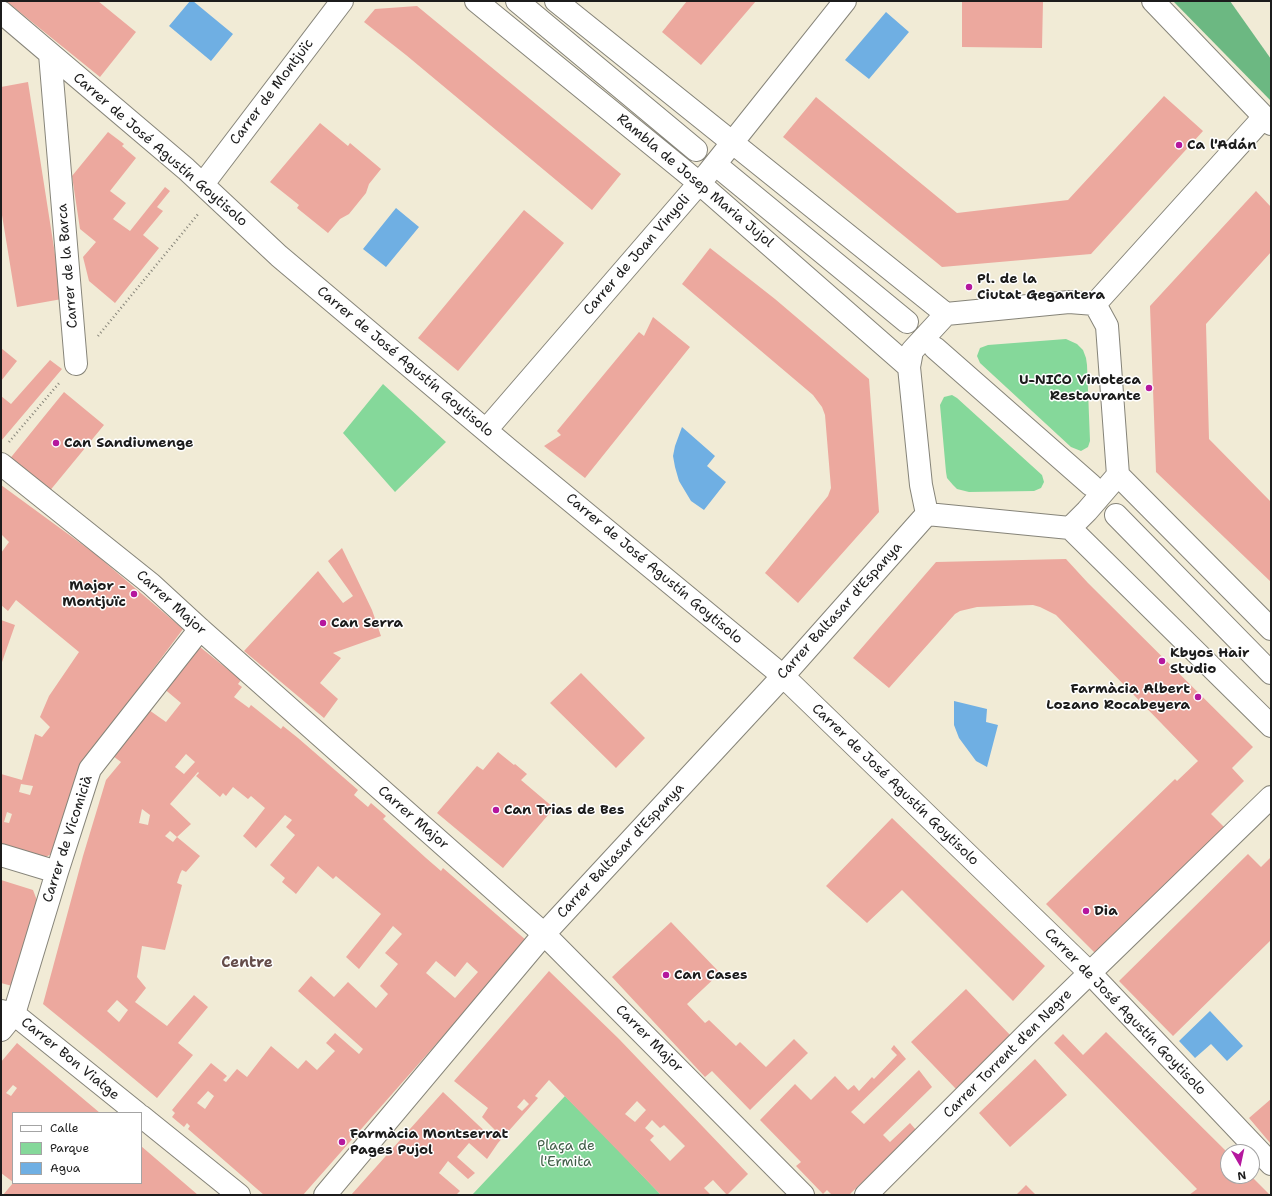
<!DOCTYPE html>
<html>
<head>
<meta charset="utf-8">
<style>
	body { margin:0 }
	#map { position:relative; width:1272px; height:1196px; overflow:hidden; background:#f1ebd6; font-family:"Shantell Sans",sans-serif }
	canvas { display:block }
	.frame { position:absolute; inset:0; border:2px solid #1c1c1c; pointer-events:none }
	.legend { position:absolute; left:12px; top:1112px; width:130px; height:72px; box-sizing:border-box; background:#fff; border:1px solid #a4a4a4; margin:0; padding:5px 7px; list-style:none; font-size:12px; color:#1c1c1c }
	.legend li { display:flex; align-items:center; gap:8px; height:20px }
	.legend b { width:20px; border:1px solid #a4a4a4 }
	.north { position:absolute; left:1220px; top:1144px; width:40px; height:40px; box-sizing:border-box; background:#fff; border:1px solid #a4a4a4; border-radius:50%; rotate:171deg; font-size:11px; font-weight:700; line-height:16px; text-align:center; color:#1c1c1c }
	.north::after { content:''; display:block; margin:auto; width:14px; height:18px; background:#b5179e; clip-path:polygon(50% 0,100% 100%,50% 72%,0 100%) }
</style>
</head>
<body>
<div id="map">
<canvas width="1272" height="1196"></canvas>
<div class="frame"></div>
<ul class="legend">
<li><b style="height:5px;background:#fff"></b>Calle</li>
<li><b style="height:11px;background:#85d89a"></b>Parque</li>
<li><b style="height:11px;background:#6fafe3"></b>Agua</li>
</ul>
<div class="north">N</div>
</div>
<script>
const ctx = document.querySelector('canvas').getContext('2d');
ctx.lineJoin = 'round';
function fill(path, color) { ctx.fillStyle = color; ctx.fill(path, 'evenodd'); }
const toPath = rows => new Path2D(rows.map(r => 'M' + r).join(''));
function strokePath(path, color, width, dash) { ctx.strokeStyle = color; ctx.lineWidth = width; ctx.lineCap = dash ? 'butt' : 'round'; ctx.setLineDash(dash || []); ctx.stroke(path); }
function write(font, color, halo, rows, align = 'center') {
  ctx.font = font + ' "Shantell Sans",sans-serif'; ctx.lineWidth = 3; ctx.setLineDash([]); ctx.textBaseline = 'middle'; ctx.strokeStyle = halo; ctx.fillStyle = color; for (const [text, x, y, turn = 0] of rows) {
    ctx.save(); ctx.translate(x, y); ctx.rotate((+turn || 0) * Math.PI / 180); ctx.textAlign = isNaN(turn) ? turn : align; if (halo) ctx.strokeText(text, 0, 0); ctx.fillText(text, 0, 0); ctx.restore();
  }
}
const green = toPath([
	[1066,339,1077,344,1083,350,1086,358,1087,365,1090,441,1088,447,1081,451,1071,447,980,363,977,356,980,348,988,345],
	[383,384,446,442,395,492,343,433],
	[952,395,957,398,1042,475,1044,482,1041,488,1034,491,969,492,957,489,953,485,947,478,946,472,940,405,944,397],
	[565,1096,604,1135,661,1195,472,1195]
]);
const forest = toPath([
	[1173,1,1230,1,1271,59,1271,101]
]);
const water = toPath([
	[190,1,193,1,233,34,211,61,169,26],
	[886,12,909,32,869,79,845,60],
	[396,208,419,227,386,267,363,249],
	[682,427,715,456,707,466,726,482,704,510,691,501,679,481,675,467,673,456,675,446],
	[954,701,987,709,986,722,998,725,987,767,976,761,959,738,954,725],
	[1210,1011,1243,1046,1227,1061,1211,1044,1195,1058,1179,1041]
]);
const building = toPath([
	[6,1,98,1,136,32,100,77],
	[687,1,756,1,701,65,662,32],
	[962,1,1043,1,1042,48,962,47],
	[417,6,621,174,592,210,406,55,364,22,375,9],
	[28,82,62,299,17,307,1,209,1,87],
	[1164,96,1203,131,1091,254,942,267,783,137,816,97,957,213,1068,200],
	[320,123,348,146,350,143,381,169,369,184,366,193,349,214,340,219,328,233,297,208,299,205,270,182],
	[108,132,124,144,122,146,136,158,110,191,126,203,113,219,130,231,165,187,170,191,157,207,163,211,143,235,159,248,115,303,89,281,83,257,96,242,80,229,72,176],
	[1256,191,1271,207,1271,252,1206,324,1209,439,1271,502,1271,582,1156,472,1150,306],
	[524,210,564,243,458,371,418,338],
	[710,248,775,299,869,379,879,512,798,603,765,573,828,496,831,488,825,415,822,407,813,395,682,284],
	[653,317,690,347,585,478,544,446,561,435,557,431,639,332,644,336],
	[1,348,17,361,1,381],
	[50,360,62,369,1,441,1,396,11,404],
	[64,392,104,425,48,493,8,461],
	[1,485,94,553,183,629,77,771,57,851,40,860,1,847,1,774,22,780,35,734,42,737,50,727,40,717,49,696,79,652,16,600,8,611,1,605,1,553,9,542,1,534],
	[21,784,33,786,30,795,19,792],
	[7,812,12,814,9,823,4,822],
	[342,548,372,610,381,636,333,653,341,658,320,683,338,699,324,718,244,651,318,571,343,603,353,596,328,561],
	[1066,559,1088,583,1253,747,1232,768,1244,781,1211,814,1227,830,1098,956,1046,904,1175,779,1177,781,1198,761,1056,615,1040,607,1033,605,977,607,960,611,955,614,889,688,853,658,936,562],
	[1,620,15,625,1,665],
	[195,643,241,680,238,684,242,687,234,697,249,708,251,705,281,729,283,726,298,738,358,790,354,795,368,807,371,803,386,816,383,819,426,858,441,871,443,868,527,941,303,1195,264,1195,188,1129,190,1126,187,1123,184,1127,172,1117,175,1113,172,1110,211,1063,227,1076,223,1080,226,1082,237,1069,247,1077,271,1046,298,1069,306,1060,317,1070,335,1051,326,1043,335,1033,359,1054,363,1049,298,991,311,976,334,997,348,982,376,1008,388,994,380,986,398,964,385,953,402,934,393,926,359,969,346,957,381,914,336,876,333,879,318,866,296,894,282,882,285,878,270,865,295,835,286,827,292,820,285,815,256,848,243,836,265,808,251,796,248,799,233,787,226,796,223,793,220,797,196,776,199,773,198,772,170,804,191,824,177,837,170,831,165,836,173,842,177,837,200,856,186,872,182,870,180,874,177,883,182,885,165,950,142,946,137,977,146,988,135,1002,167,1026,194,995,208,1007,178,1043,193,1055,157,1098,97,1048,43,1004,83,856,106,780,121,762,113,756,149,710,166,722,181,703,162,687],
	[186,754,195,762,184,774,175,767],
	[142,809,150,815,148,825,139,823],
	[436,961,455,977,467,962,478,972,455,998,426,973],
	[117,1000,128,1010,119,1022,107,1011],
	[208,1091,214,1096,205,1109,197,1103],
	[581,673,645,738,616,768,550,703],
	[498,752,514,765,515,764,527,774,521,780,554,808,503,868,437,813,477,766,483,770],
	[892,818,1045,966,1013,1001,902,890,867,923,826,886],
	[1248,854,1261,867,1271,857,1271,940,1173,1036,1119,981],
	[1,880,33,890,38,903,16,987,1,983],
	[671,922,720,973,687,1004,705,1023,709,1020,736,1046,740,1042,766,1067,794,1039,808,1053,750,1110,712,1071,705,1077,612,977],
	[549,971,619,1039,748,1174,727,1195,713,1180,704,1188,711,1195,661,1195,549,1080,535,1096,538,1098,498,1143,487,1159,469,1143,457,1157,475,1173,468,1179,448,1161,439,1173,460,1191,456,1195,351,1195,443,1092,492,1138,497,1132,482,1117,488,1108,454,1081],
	[524,1099,529,1104,522,1111,517,1107],
	[637,1101,646,1110,635,1122,625,1114],
	[652,1120,660,1128,664,1125,685,1146,670,1161,650,1140,654,1136,645,1128],
	[966,989,1011,1036,956,1089,911,1042],
	[1106,1032,1228,1153,1228,1176,1251,1176,1270,1195,1189,1195,1197,1189,1054,1043,1063,1034,1083,1055],
	[17,1043,100,1113,13,1113,13,1182,1,1173,1,1062],
	[13,1085,17,1088,11,1096,6,1093],
	[894,1045,906,1059,851,1112,864,1124,919,1070,932,1087,883,1135,890,1142,910,1123,916,1130,849,1195,832,1195,827,1190,823,1194,796,1166,801,1162,760,1120,795,1084,811,1100,835,1076,848,1090,854,1085,859,1091,872,1077,874,1079,897,1055,891,1049],
	[1035,1059,1067,1095,1010,1147,979,1113],
	[1271,1099,1271,1144,1249,1118],
	[141,1146,198,1195,3,1195,13,1183,141,1183],
	[1026,1185,1036,1195,1016,1195]
]);
const path = toPath([
	[98,336,199,213],
	[9,442,60,382]
]);
const minor = toPath([
	[476,1,699,183,909,367],
	[517,1,696,150],
	[556,1,946,314],
	[1153,1,1271,124],
	[1,12,186,169,279,256,508,449,783,676,1090,973,1271,1164],
	[50,54,76,364],
	[721,169,907,322],
	[203,184,342,1],
	[1095,304,1069,302,946,314,912,351,909,367,921,485,927,514,1070,528,1087,511,1118,475],
	[1095,304,1107,326,1118,475,1271,629],
	[1095,304,1264,117],
	[935,348,1091,485],
	[486,430,708,173,845,1],
	[1,464,151,584,200,629,544,934,803,1195],
	[1116,515,1271,673],
	[1070,528,1271,726],
	[1,855,57,872],
	[1,1011,14,1014,137,1113],
	[1,1030,14,1014,57,872,90,769,200,629],
	[141,1116,239,1195],
	[325,1195,544,934,783,676,927,514],
	[866,1195,1029,1032,1271,797]
]);
const markers = [
	[1179,145,4,"#b5179e"],
	[969,287,4,"#b5179e"],
	[1149,388,4,"#b5179e"],
	[56,443,4,"#b5179e"],
	[134,594,4,"#b5179e"],
	[323,623,4,"#b5179e"],
	[1162,661,4,"#b5179e"],
	[1198,697,4,"#b5179e"],
	[496,810,4,"#b5179e"],
	[1086,911,4,"#b5179e"],
	[666,975,4,"#b5179e"],
	[342,1142,4,"#b5179e"]
];
const streetNames = [
	["Carrer de Montjuïc",272,92,-53],
	["Carrer de José Agustín Goytisolo",160,150,41],
	["Rambla de Josep Maria Jujol",695,181,40],
	["Carrer de Joan Vinyoli",637,255,-49],
	["Carrer de la Barca",68,266,-95],
	["Carrer de José Agustín Goytisolo",405,362,40],
	["Carrer de José Agustín Goytisolo",654,569,40],
	["Carrer Major",171,603,42],
	["Carrer Baltasar d'Espanya",840,611,-48],
	["Carrer de José Agustín Goytisolo",895,785,44],
	["Carrer Major",413,818,41],
	["Carrer de Vicomicià",68,839,-72],
	["Carrer Baltasar d'Espanya",621,851,-47],
	["Carrer de José Agustín Goytisolo",1125,1012,46],
	["Carrer Major",649,1039,45],
	["Carrer Torrent d'en Negre",1008,1054,-45],
	["Carrer Bon Viatge",70,1059,39]
];
const poiNames = [
	["Ca l'Adán",1187,145],
	["Pl. de la",977,279],
	["Ciutat Gegantera",977,295],
	["U-NICO Vinoteca",1141,380,"right"],
	["Restaurante",1141,396,"right"],
	["Can Sandiumenge",64,443],
	["Major -",126,586,"right"],
	["Montjuïc",126,602,"right"],
	["Can Serra",331,623],
	["Kbyos Hair",1170,653],
	["Studio",1170,669],
	["Farmàcia Albert",1190,689,"right"],
	["Lozano Rocabeyera",1190,705,"right"],
	["Can Trias de Bes",504,810],
	["Dia",1094,911],
	["Can Cases",674,975],
	["Farmàcia Montserrat",350,1134],
	["Pages Pujol",350,1150]
];
const parkNames = [
	["Plaça de",566,1146],
	["l'Ermita",566,1162]
];
const neighbourhoodNames = [
	["Centre",247,963]
];
fill(green, '#85d89a');
fill(forest, '#6cb882');
fill(water, '#6fafe3');
fill(building, '#eca89e');
strokePath(minor, '#868479', 24);
strokePath(path, '#868479', 2.5, [1, 3]);
strokePath(minor, '#fff', 22);
for (const [x, y, r, color] of markers) { const dot = new Path2D(); dot.arc(x, y, r, 0, 2 * Math.PI); ctx.fillStyle = color; ctx.fill(dot); strokePath(dot, '#fff', 1.5); }
write('14px', '#1c1c1c', '#fff', streetNames);
write('bold 14px', '#1c1c1c', '#fff', poiNames, 'left');
write('14px', '#415e48', '#fff', parkNames);
write('bold 15px', '#654d4a', '#fff', neighbourhoodNames);
</script>
</body>
</html>
